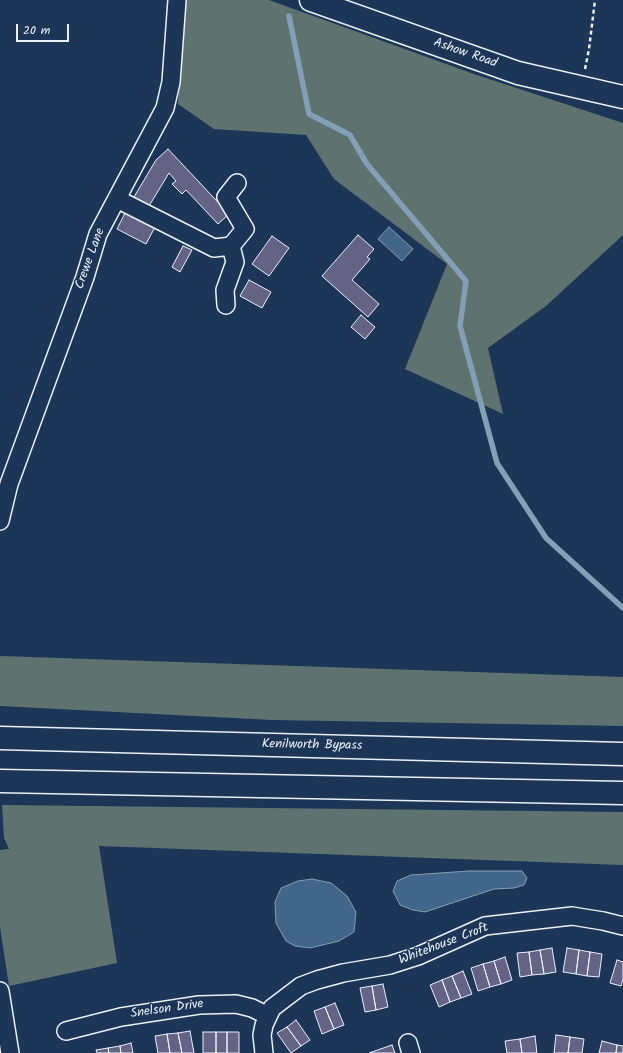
<!DOCTYPE html>
<html>
<head>
<meta charset="utf-8">
<style>
	body { margin:0 }
	#map { position:relative; width:623px; height:1053px; overflow:hidden; background:#1d3557; font-family:Kalam,sans-serif }
	canvas { display:block }
	.scale { position:absolute; left:16px; top:24px; width:53px; height:18px; box-sizing:border-box; border:2px solid #e8f1f8; border-top:0; padding-left:5px; font-size:12px; line-height:14px; white-space:nowrap; color:#e8f1f8; -webkit-text-stroke:3px #1d3557; paint-order:stroke }
</style>
</head>
<body>
<div id="map">
<canvas width="623" height="1053"></canvas>
<div class="scale">20 m</div>
</div>
<script>
const ctx = document.querySelector('canvas').getContext('2d');
ctx.lineJoin = 'round';
function fill(path, color) { ctx.fillStyle = color; ctx.fill(path, 'evenodd'); }
const toPath = rows => new Path2D(rows.map(r => 'M' + r).join(''));
function strokePath(path, color, width, dash) { ctx.strokeStyle = color; ctx.lineWidth = width; ctx.lineCap = dash ? 'butt' : 'round'; ctx.setLineDash(dash || []); ctx.stroke(path); }
function write(font, color, halo, rows, align = 'center') {
  ctx.font = font + ' Kalam,sans-serif'; ctx.lineWidth = 3; ctx.setLineDash([]); ctx.textBaseline = 'middle'; ctx.strokeStyle = halo; ctx.fillStyle = color; for (const [text, x, y, turn = 0] of rows) {
    ctx.save(); ctx.translate(x, y); ctx.rotate((+turn || 0) * Math.PI / 180); ctx.textAlign = isNaN(turn) ? turn : align; if (halo) ctx.strokeText(text, 0, 0); ctx.fillText(text, 0, 0); ctx.restore();
  }
}
const green = toPath([
	[187,0,269,0,474,74,623,123,623,235,546,306,488,348,503,414,405,369,447,264,334,179,306,135,214,129,178,104,183,5],
	[0,656,623,677,623,726,272,720,0,706],
	[2,805,623,812,623,865,99,846,117,963,9,986,0,927,0,850,9,849,4,838]
]);
const water = toPath([
	[389,227,413,249,402,261,378,239,389,227],
	[469,871,522,871,527,878,524,885,514,888,494,889,425,912,413,910,400,905,393,891,397,881,411,875,469,871],
	[312,879,331,883,347,896,356,912,354,932,339,941,310,948,295,946,286,941,276,923,275,902,281,888,298,881,312,879]
]);
const stream = toPath([
	[289,16,309,114,350,135,367,164,466,281,460,326,497,463,546,538,623,608]
]);
const building = toPath([
	[168,149,229,214,218,224,186,190,182,194,172,184,176,181,169,173,149,206,134,197,156,160,168,149],
	[126,211,155,227,146,244,117,229,126,211],
	[358,235,374,249,367,257,370,259,352,280,379,304,368,317,322,276,358,235],
	[272,236,289,248,269,276,252,264,272,236],
	[183,246,192,250,180,272,172,267,183,246],
	[249,280,271,292,262,308,240,296,249,280],
	[361,315,375,327,365,339,351,327,361,315],
	[552,948,556,972,544,974,540,950,552,948],
	[567,948,579,950,576,974,563,972,567,948],
	[540,950,544,974,532,975,529,952,540,950],
	[579,950,590,952,587,976,576,974,579,950],
	[529,952,532,975,520,977,517,953,529,952],
	[590,952,602,954,599,977,587,976,590,952],
	[505,957,512,980,501,984,494,961,505,957],
	[617,960,623,962,623,979,621,986,610,983,617,960],
	[494,961,501,984,490,987,483,964,494,961],
	[483,964,490,987,478,991,471,968,483,964],
	[463,971,472,994,461,998,452,976,463,971],
	[452,976,461,998,450,1002,442,980,452,976],
	[442,980,450,1002,439,1007,430,985,442,980],
	[383,984,388,1007,376,1010,372,986,383,984],
	[372,986,376,1010,365,1012,360,988,372,986],
	[335,1003,344,1025,334,1029,325,1007,335,1003],
	[325,1007,334,1029,322,1034,314,1011,325,1007],
	[296,1020,310,1040,301,1046,287,1027,296,1020],
	[287,1027,301,1046,291,1053,277,1033,287,1027],
	[190,1031,194,1053,182,1053,178,1033,190,1031],
	[203,1032,216,1032,216,1053,203,1053,203,1032],
	[216,1032,227,1032,227,1053,216,1053,216,1032],
	[227,1032,239,1032,239,1053,227,1053,227,1032],
	[178,1033,182,1053,170,1053,167,1034,178,1033],
	[167,1034,170,1053,158,1053,155,1036,167,1034],
	[556,1035,570,1037,568,1053,554,1053,556,1035],
	[535,1036,537,1053,522,1053,520,1039,535,1036],
	[570,1037,584,1039,582,1053,568,1053,570,1037],
	[520,1039,522,1053,507,1053,505,1041,520,1039],
	[602,1041,617,1045,616,1053,599,1053,602,1041],
	[131,1043,133,1053,121,1053,120,1046,131,1043],
	[392,1045,395,1053,369,1053,392,1045],
	[617,1045,623,1046,623,1053,616,1053,617,1045],
	[120,1046,121,1053,109,1053,108,1048,120,1046],
	[108,1048,109,1053,97,1053,96,1050,108,1048]
]);
const path = toPath([
	[585,69,589,49,595,0]
]);
const minor = toPath([
	[117,199,214,248,231,246,245,229,226,197,237,183],
	[226,305,225,290,235,262,231,246],
	[0,521,9,484,85,277,98,234,165,108,171,82,177,0],
	[0,991,10,1053],
	[66,1031,121,1017,199,1005,236,1004,252,1008,268,1016],
	[408,1043,411,1053],
	[264,1053,262,1035,264,1025,272,1008,301,986,317,980,343,973,390,965,418,956,485,926,572,916,603,921,623,926]
]);
const major = toPath([
	[311,0,518,73,623,97]
]);
const highway = toPath([
	[0,738,623,754],
	[0,781,623,793]
]);
const streetNames = [
	["Ashow Road",465,54,19],
	["Crewe Lane",91,259,-70],
	["Kenilworth Bypass",312,746,1],
	["Whitehouse Croft",444,945,-21],
	["Snelson Drive",167,1010,-8]
];
fill(green, '#5e736f');
fill(water, '#426689');
strokePath(water, '#849eb5', 1);
strokePath(stream, '#849eb5', 5.5);
fill(building, '#646386');
strokePath(building, '#e8f1f8', 1);
strokePath(minor, '#e8f1f8', 20);
strokePath(major, '#e8f1f8', 25);
strokePath(highway, '#e8f1f8', 25);
strokePath(path, '#e8f1f8', 2.5, [4, 3]);
strokePath(minor, '#1d3557', 17);
strokePath(major, '#1d3557', 22);
strokePath(highway, '#1d3557', 22);
write('13px', '#e8f1f8', '#1d3557', streetNames);
</script>
</body>
</html>
